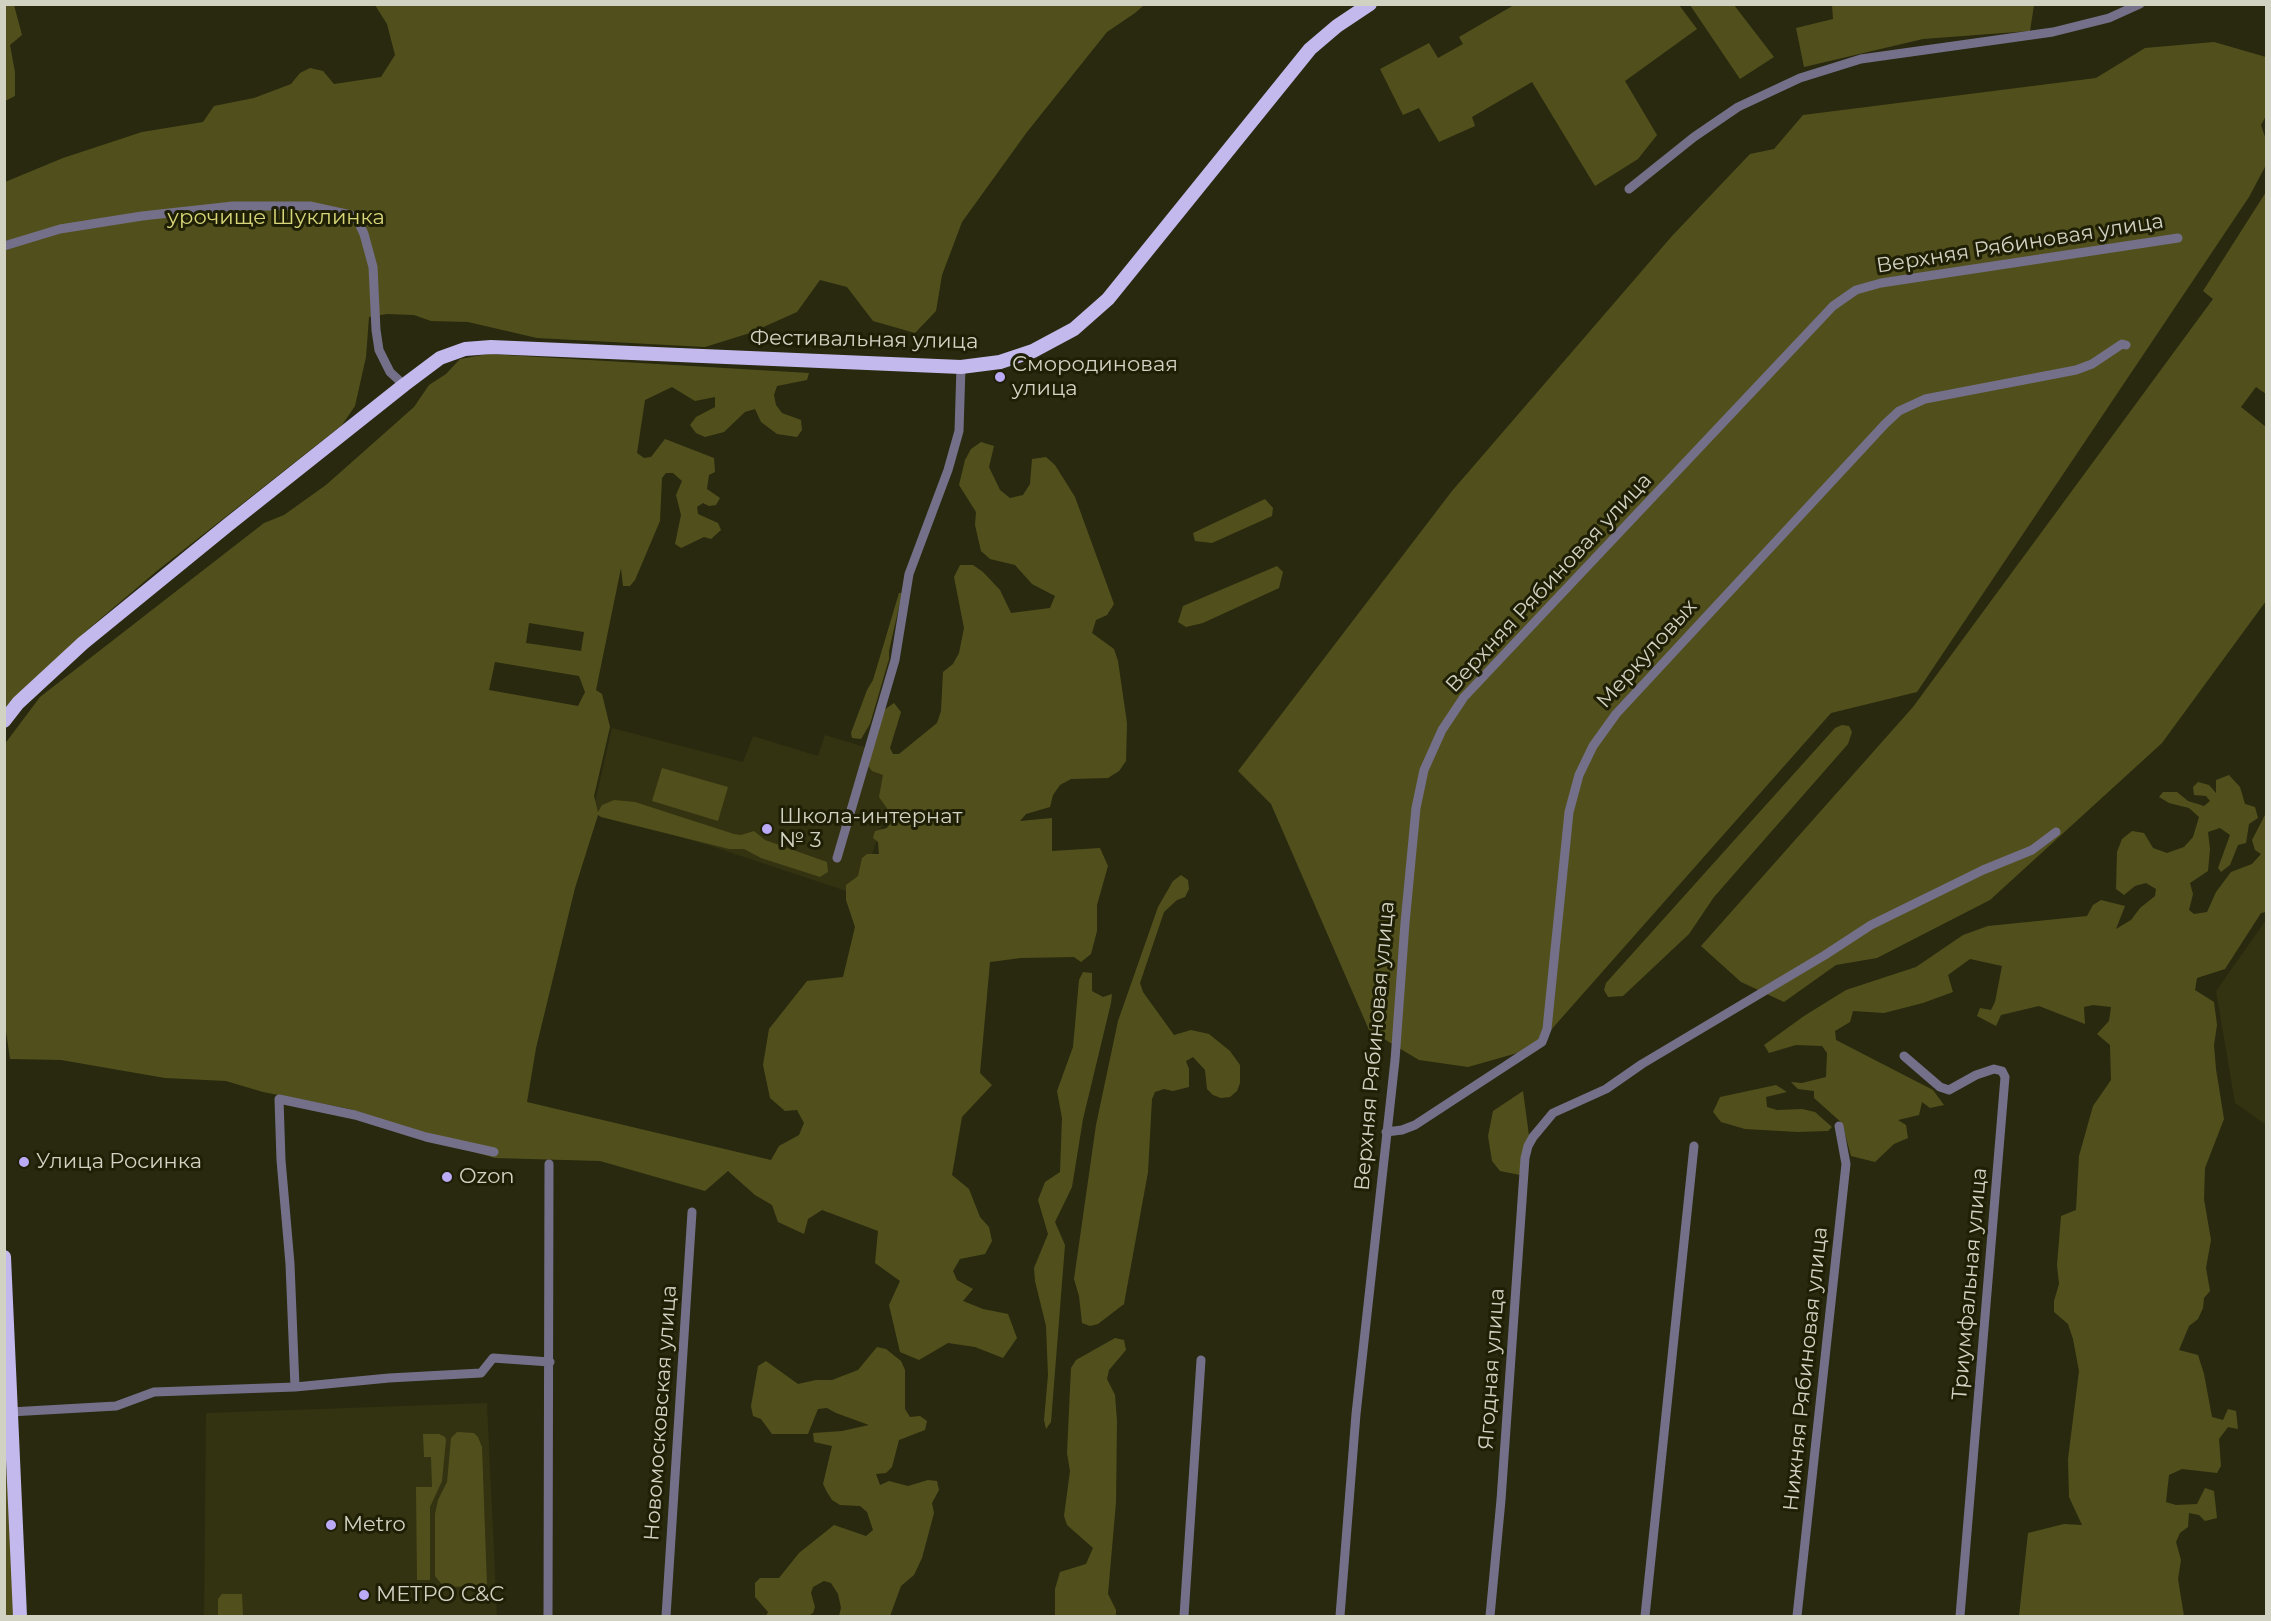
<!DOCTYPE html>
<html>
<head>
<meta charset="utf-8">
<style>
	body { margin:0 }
	#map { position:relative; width:2271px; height:1621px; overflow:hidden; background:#29290f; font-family:Montserrat,sans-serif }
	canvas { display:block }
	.frame { position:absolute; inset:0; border:6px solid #d2d2c3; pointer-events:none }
</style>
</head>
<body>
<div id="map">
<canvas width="2271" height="1621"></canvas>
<div class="frame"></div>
</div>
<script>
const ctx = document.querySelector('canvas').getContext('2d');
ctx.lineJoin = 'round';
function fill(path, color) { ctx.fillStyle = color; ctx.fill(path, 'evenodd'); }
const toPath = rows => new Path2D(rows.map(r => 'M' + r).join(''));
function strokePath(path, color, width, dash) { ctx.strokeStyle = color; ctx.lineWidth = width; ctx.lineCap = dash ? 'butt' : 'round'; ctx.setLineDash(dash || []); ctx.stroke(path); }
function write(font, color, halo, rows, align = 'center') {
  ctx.font = font + ' Montserrat,sans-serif'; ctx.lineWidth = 6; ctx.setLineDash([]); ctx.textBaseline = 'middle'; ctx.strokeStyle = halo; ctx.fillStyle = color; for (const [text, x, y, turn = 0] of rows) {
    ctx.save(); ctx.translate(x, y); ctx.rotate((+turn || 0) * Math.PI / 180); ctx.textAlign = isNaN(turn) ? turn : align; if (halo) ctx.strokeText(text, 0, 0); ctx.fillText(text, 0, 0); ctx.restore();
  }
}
const built = toPath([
	[612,728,743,762,753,736,818,756,825,735,905,759,858,895,714,847,593,811],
	[2266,920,2266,1125,2235,1103,2216,991],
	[487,1403,497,1616,204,1616,206,1413]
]);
const green = toPath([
	[5,4,14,5,22,35,10,45,15,72,15,96,5,101],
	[375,5,1144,5,1135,13,1107,32,1027,132,962,222,942,275,936,311,915,333,873,321,847,287,820,280,797,312,750,333,705,347,537,338,468,322,431,321,414,315,387,314,369,317,366,357,355,406,342,425,158,570,86,631,18,699,5,717,5,182,63,158,142,132,203,122,214,106,254,98,291,84,300,73,310,68,323,71,334,84,381,77,395,55,387,24],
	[1514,5,1679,5,1697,29,1625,81,1657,135,1638,159,1595,186,1532,82,1472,117,1475,126,1439,142,1419,108,1403,115,1380,69,1429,43,1438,58,1463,44,1459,37],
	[1690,5,1734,5,1774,57,1740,79],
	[1832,5,2034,5,2030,31,1923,39,1804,67,1796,28,1833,19],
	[2214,42,2266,57,2266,116,2261,125,2266,140,2266,165,2249,197,1917,692,1831,713,1535,1048,1468,1067,1419,1060,1369,1030,1271,804,1238,771,1452,491,1672,236,1750,154,1774,149,1803,115,2096,78,2145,48],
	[2266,192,2266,394,2256,387,2241,407,2266,427,2266,601,2162,743,1990,900,1877,958,1836,965,1784,1002,1741,982,1701,946,1913,707,2213,299,2203,291],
	[488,354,809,373,807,380,777,386,774,395,776,405,782,413,801,420,802,430,797,437,777,434,761,422,755,409,745,412,724,432,705,437,696,433,690,425,696,417,715,407,715,397,695,401,672,387,645,400,637,453,644,458,651,457,665,439,714,458,715,472,709,475,707,489,720,498,716,505,709,506,703,503,697,507,698,514,718,523,721,530,711,539,704,537,681,548,675,544,681,515,676,495,682,481,673,473,666,473,662,478,660,521,635,580,630,586,623,586,621,568,596,690,602,694,610,727,594,796,598,812,602,805,614,800,635,802,734,834,741,835,754,831,765,840,827,862,828,872,820,877,761,858,744,849,729,849,601,817,598,815,575,888,536,1048,527,1102,771,1160,779,1146,799,1135,804,1123,797,1110,785,1111,770,1098,763,1065,769,1029,807,981,843,977,855,927,846,900,846,885,858,876,862,858,867,854,879,854,878,842,873,838,875,831,887,828,893,817,879,797,883,775,872,771,868,766,884,710,894,703,901,712,890,748,893,754,899,754,937,723,941,711,943,672,953,664,959,653,964,628,954,577,960,565,973,565,983,572,1000,590,1011,613,1050,608,1055,596,1032,584,1015,565,990,559,981,551,975,525,976,512,959,485,965,460,971,449,981,442,994,446,989,467,1000,490,1010,498,1023,495,1030,484,1032,459,1046,457,1055,465,1075,497,1114,604,1107,615,1096,620,1092,633,1114,649,1118,661,1127,723,1126,761,1119,771,1108,778,1071,779,1060,785,1053,795,1050,807,1026,814,1020,821,1052,818,1052,851,1100,848,1108,866,1097,905,1097,931,1091,954,1081,962,1074,957,1021,958,990,962,980,1073,992,1085,962,1117,952,1175,969,1189,980,1217,989,1227,992,1241,985,1254,960,1259,953,1271,957,1280,973,1289,963,1301,983,1309,1008,1314,1017,1338,1003,1358,975,1347,948,1343,919,1360,900,1352,889,1305,900,1281,875,1263,878,1231,822,1210,808,1219,804,1234,778,1222,772,1205,755,1195,728,1171,705,1191,600,1161,495,1158,460,1148,350,1109,263,1092,226,1081,165,1078,61,1060,10,1059,4,1017,4,745,40,697,264,523,284,515,326,485,414,407,429,385,446,374,460,359],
	[529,623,584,632,581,651,526,643],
	[495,662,579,676,585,692,578,706,489,690],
	[1265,499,1273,508,1272,516,1212,543,1195,541,1193,533],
	[1277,566,1283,572,1279,588,1203,623,1186,627,1178,622,1183,606],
	[899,593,902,593,889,651,889,659,870,724,861,739,852,738,851,733,867,690,873,680],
	[1842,725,1849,726,1852,732,1848,744,1714,897,1689,934,1623,996,1608,997,1604,990,1606,983,1835,728],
	[662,768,728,787,718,821,652,801],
	[2229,775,2240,787,2245,804,2255,807,2258,818,2249,824,2246,843,2238,845,2230,865,2221,872,2218,868,2230,835,2220,828,2208,832,2210,849,2208,871,2190,883,2193,894,2189,910,2194,914,2207,912,2216,892,2231,872,2252,864,2261,854,2255,850,2252,840,2266,813,2266,912,2261,913,2225,969,2197,978,2195,990,2214,1002,2217,1025,2214,1045,2216,1069,2224,1119,2205,1168,2204,1199,2211,1240,2206,1268,2210,1291,2204,1298,2203,1308,2198,1319,2189,1326,2179,1350,2198,1355,2204,1374,2212,1417,2223,1420,2228,1409,2236,1411,2238,1429,2228,1427,2219,1439,2221,1466,2217,1473,2182,1469,2169,1475,2166,1502,2176,1505,2197,1504,2205,1488,2214,1491,2217,1518,2205,1521,2199,1515,2189,1513,2188,1527,2180,1533,2176,1542,2181,1560,2178,1579,2184,1616,2019,1616,2028,1533,2064,1524,2082,1525,2069,1497,2068,1459,2079,1371,2073,1339,2068,1324,2054,1312,2054,1301,2059,1284,2057,1265,2061,1216,2076,1210,2079,1156,2093,1106,2111,1080,2110,1045,2097,1034,2109,1021,2111,1007,2093,1005,2084,1007,2085,1024,2039,1006,2001,1015,1996,1026,1977,1016,1980,1008,1991,1010,1995,1002,2002,966,1970,959,1948,975,1953,992,1923,1003,1884,1013,1853,1011,1850,1022,1835,1031,1836,1040,1933,1090,1944,1105,1930,1108,1922,1102,1919,1115,1898,1120,1906,1125,1908,1138,1894,1144,1875,1162,1851,1156,1842,1123,1814,1098,1814,1091,1798,1089,1791,1082,1802,1083,1826,1077,1827,1053,1822,1046,1796,1045,1769,1053,1764,1045,1804,1016,1846,990,1916,967,1963,935,1988,926,2087,916,2093,905,2101,900,2125,906,2116,929,2131,920,2140,908,2155,896,2156,889,2146,883,2135,886,2124,895,2116,889,2117,852,2122,839,2132,831,2144,833,2153,848,2167,853,2184,847,2193,837,2199,817,2189,808,2169,803,2159,797,2163,792,2177,792,2188,801,2204,806,2210,801,2206,796,2194,795,2193,787,2198,782,2209,785,2216,793,2216,780],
	[1181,875,1188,880,1189,889,1185,897,1177,900,1164,912,1140,983,1143,992,1174,1035,1191,1030,1209,1034,1230,1051,1240,1065,1240,1083,1237,1091,1230,1097,1221,1098,1213,1095,1207,1089,1205,1070,1193,1057,1186,1061,1189,1069,1189,1087,1173,1091,1164,1089,1155,1092,1152,1099,1148,1172,1124,1304,1098,1324,1090,1326,1082,1323,1079,1296,1074,1279,1096,1125,1118,1021,1158,907,1173,881],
	[1083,972,1092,973,1092,991,1103,997,1112,994,1111,1003,1083,1119,1072,1187,1055,1222,1065,1245,1051,1422,1046,1429,1044,1420,1048,1375,1046,1326,1035,1281,1034,1268,1048,1234,1038,1200,1045,1182,1060,1172,1062,1118,1057,1091,1073,1047,1079,980],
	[1776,1085,1787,1092,1766,1097,1767,1107,1777,1110,1802,1109,1815,1112,1832,1127,1828,1131,1798,1132,1745,1129,1721,1122,1713,1112,1720,1097],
	[1523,1091,1530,1143,1520,1175,1500,1171,1492,1161,1488,1136,1493,1111],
	[1115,1338,1124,1340,1126,1350,1109,1370,1107,1379,1115,1395,1117,1421,1116,1502,1108,1594,1116,1610,1116,1616,1055,1616,1055,1589,1060,1572,1086,1564,1093,1548,1067,1525,1064,1516,1070,1471,1067,1453,1071,1368,1076,1360],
	[877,1347,886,1349,901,1361,905,1370,905,1409,910,1417,920,1416,927,1421,925,1430,899,1440,892,1467,886,1473,876,1474,880,1485,889,1481,908,1486,928,1480,937,1481,939,1490,932,1503,934,1513,922,1558,914,1575,901,1586,890,1616,839,1616,841,1608,838,1594,831,1583,824,1581,813,1587,811,1593,815,1607,813,1613,808,1616,766,1616,768,1612,755,1597,755,1583,760,1578,779,1578,799,1553,834,1525,866,1536,873,1530,867,1512,860,1506,840,1505,832,1500,827,1492,823,1484,832,1446,814,1442,813,1433,842,1431,869,1425,836,1413,827,1408,818,1409,808,1434,772,1434,761,1419,753,1416,751,1406,758,1366,766,1361,798,1384,816,1380,832,1380,858,1370],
	[5,1426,10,1426,18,1616,5,1616],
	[457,1432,474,1433,478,1437,482,1447,487,1586,444,1587,435,1576,435,1514,438,1500,447,1482,451,1438],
	[423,1434,439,1434,445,1437,446,1440,442,1481,430,1507,430,1580,417,1580,416,1487,432,1487,431,1457,424,1457],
	[222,1594,242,1594,243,1616,218,1616,218,1599]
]);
const street = toPath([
	[1629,189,1694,137,1738,107,1800,78,1861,59,2053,32,2109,18,2140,4],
	[4,246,60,229,142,216,233,206,310,206,351,215,358,221,364,234,373,267,376,330,379,350,390,372,404,385],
	[837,858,895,660,909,574,948,470,959,431,961,367],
	[1904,1056,1940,1087,1949,1090,1976,1075,1994,1069,2002,1071,2005,1077,1960,1616],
	[1386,1132,1402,1130,1415,1125,1542,1042,1547,1029,1569,812,1579,775,1593,746,1616,714,1885,424,1899,411,1925,399,2076,370,2092,364,2122,344,2126,345],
	[295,1387,389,1378,481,1373,493,1358,550,1362],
	[10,1412,116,1406,154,1392,295,1387,290,1264,281,1160,279,1099,355,1115,426,1137,494,1152],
	[548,1616,549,1164],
	[666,1616,692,1212],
	[1184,1616,1201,1360],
	[1340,1616,1356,1414,1395,1060,1405,923,1416,808,1424,770,1442,730,1464,697,1833,306,1856,290,1881,283,2178,238],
	[1490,1616,1501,1500,1525,1158,1528,1146,1533,1137,1553,1113,1606,1089,1642,1064,1825,955,1871,925,1983,870,2032,850,2056,832],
	[1645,1616,1694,1146],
	[1797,1616,1846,1164,1839,1126]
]);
const primary = toPath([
	[4,721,18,703,83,643,229,524,404,385,440,358,465,349,491,347,961,367,1000,362,1033,351,1074,329,1108,299,1310,49,1337,26,1370,4],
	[4,1257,20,1616]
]);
const markers = [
	[1000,377,6,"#bbaaf6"],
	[767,829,6,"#bbaaf6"],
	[24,1162,6,"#bbaaf6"],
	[447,1177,6,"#bbaaf6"],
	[331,1525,6,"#bbaaf6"],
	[364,1595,6,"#bbaaf6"]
];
const parkNames = [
	["урочище Шуклинка",276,218]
];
const streetNames = [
	["Верхняя Рябиновая улица",2020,244,-9],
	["Фестивальная улица",864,340,1],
	["Верхняя Рябиновая улица",1549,583,-47],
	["Меркуловых",1647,654,-48],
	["Верхняя Рябиновая улица",1375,1046,-85],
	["Триумфальная улица",1970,1284,-85],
	["Ягодная улица",1492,1369,-86],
	["Нижняя Рябиновая улица",1806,1369,-84],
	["Новомосковская улица",661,1413,-86]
];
const poiNames = [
	["Смородиновая",1012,365],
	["улица",1012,389],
	["Школа-интернат",779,817],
	["№ 3",779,841],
	["Улица Росинка",36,1162],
	["Ozon",459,1177],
	["Metro",343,1525],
	["МЕТРО С&С",376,1595]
];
fill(built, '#333211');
fill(green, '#51501d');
strokePath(street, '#757089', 9);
strokePath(primary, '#c3b9ed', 14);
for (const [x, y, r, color] of markers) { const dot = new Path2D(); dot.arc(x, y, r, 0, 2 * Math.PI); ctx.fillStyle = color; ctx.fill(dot); strokePath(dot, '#1f1f06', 2); }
write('21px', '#d7d678', '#1f1f06', parkNames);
write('21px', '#d2d2c3', '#1f1f06', streetNames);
write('21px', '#d2d2c3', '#1f1f06', poiNames, 'left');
</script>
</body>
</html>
